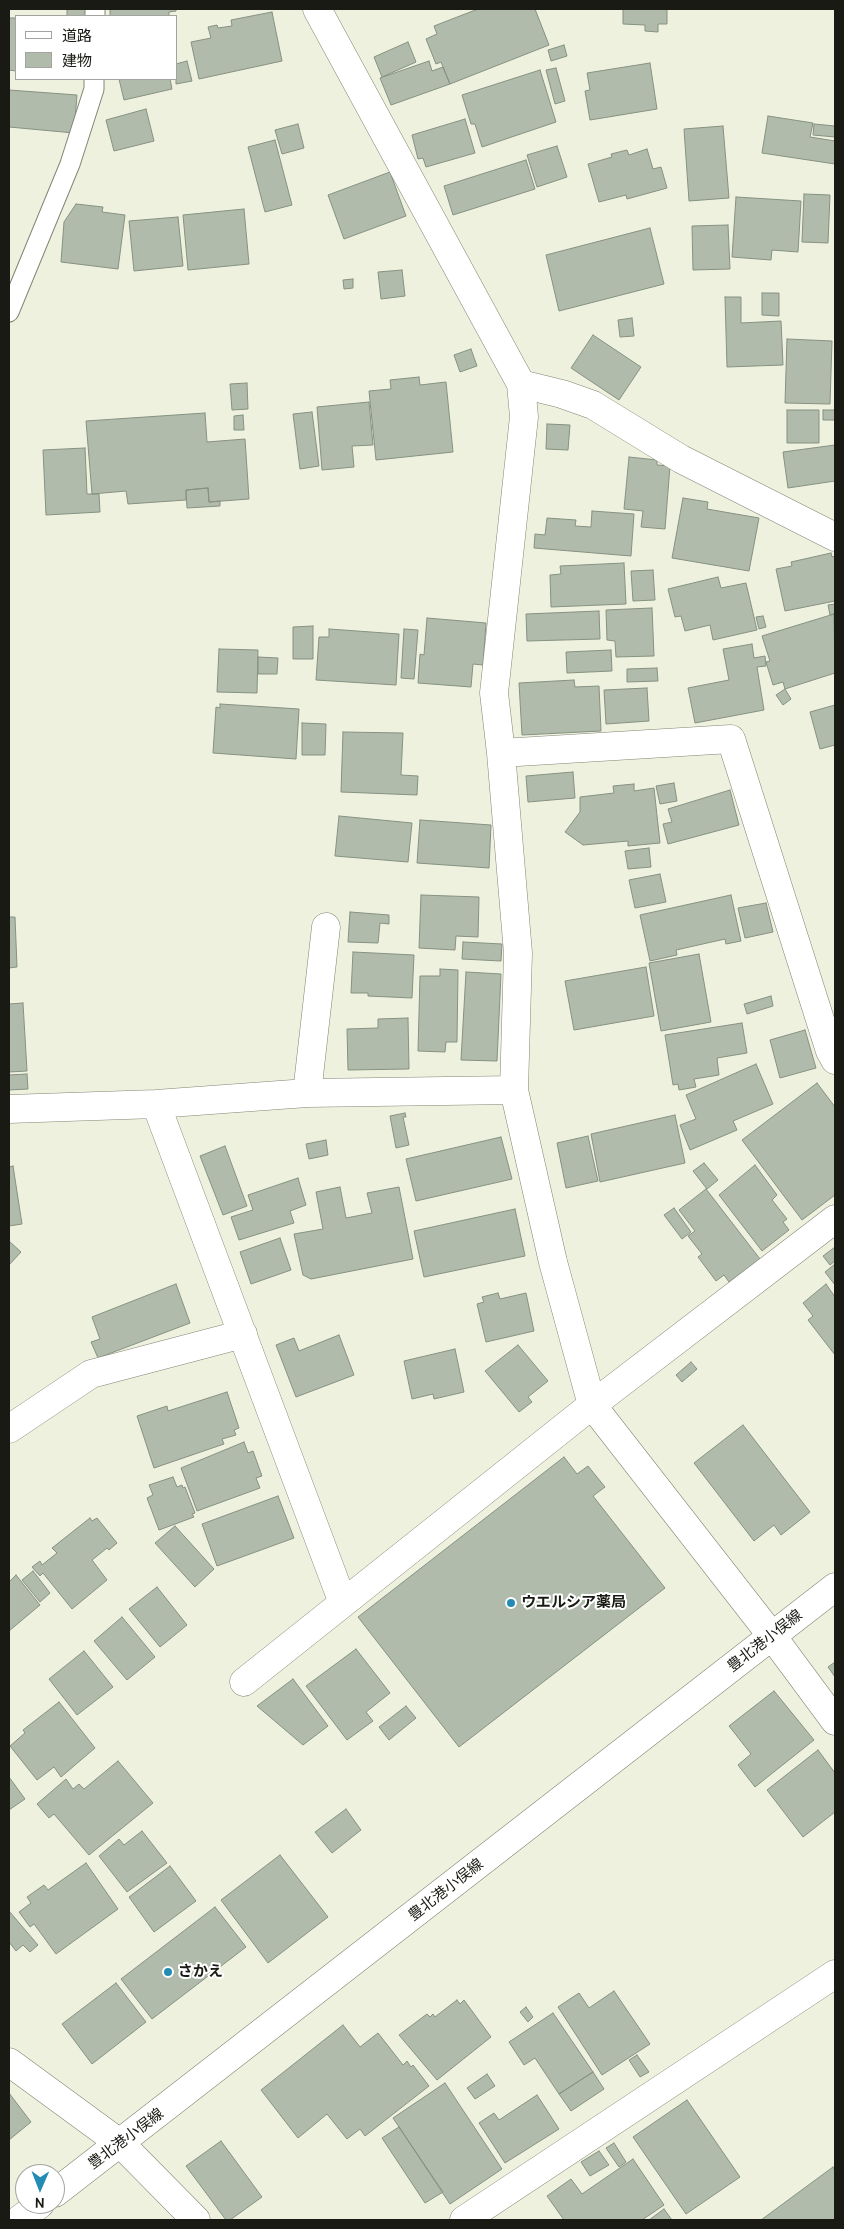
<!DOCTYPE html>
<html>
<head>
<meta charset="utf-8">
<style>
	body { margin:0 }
	#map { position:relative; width:844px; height:2229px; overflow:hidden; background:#eef1dd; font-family:Cabin,"Noto Sans JP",sans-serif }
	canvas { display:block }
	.frame { position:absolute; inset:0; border:10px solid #191a13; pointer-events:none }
	.legend { position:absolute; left:15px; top:15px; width:162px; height:65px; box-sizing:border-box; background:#fff; border:1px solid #a3a3a1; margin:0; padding:6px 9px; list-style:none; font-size:15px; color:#191a13 }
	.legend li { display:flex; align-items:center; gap:10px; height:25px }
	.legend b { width:25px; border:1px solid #a3a3a1 }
	.north { position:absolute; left:15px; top:2164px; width:50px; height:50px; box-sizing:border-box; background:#fff; border:1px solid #a3a3a1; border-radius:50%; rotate:181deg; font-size:14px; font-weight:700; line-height:20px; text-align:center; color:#191a13 }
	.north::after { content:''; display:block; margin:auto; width:18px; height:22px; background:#248cb4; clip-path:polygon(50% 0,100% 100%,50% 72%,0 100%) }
</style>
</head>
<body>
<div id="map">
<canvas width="844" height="2229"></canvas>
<div class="frame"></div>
<ul class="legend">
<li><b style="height:6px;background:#fff"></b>道路</li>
<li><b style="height:14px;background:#b0bbab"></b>建物</li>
</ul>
<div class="north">N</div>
</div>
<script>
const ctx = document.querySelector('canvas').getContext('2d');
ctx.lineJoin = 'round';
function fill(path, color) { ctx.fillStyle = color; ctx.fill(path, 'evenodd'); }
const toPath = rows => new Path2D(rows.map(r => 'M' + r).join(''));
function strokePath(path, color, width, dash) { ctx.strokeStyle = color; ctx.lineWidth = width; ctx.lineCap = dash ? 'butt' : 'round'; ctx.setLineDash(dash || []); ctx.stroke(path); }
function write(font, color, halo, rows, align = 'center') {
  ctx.font = font + ' Cabin,"Noto Sans JP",sans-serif'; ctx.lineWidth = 4; ctx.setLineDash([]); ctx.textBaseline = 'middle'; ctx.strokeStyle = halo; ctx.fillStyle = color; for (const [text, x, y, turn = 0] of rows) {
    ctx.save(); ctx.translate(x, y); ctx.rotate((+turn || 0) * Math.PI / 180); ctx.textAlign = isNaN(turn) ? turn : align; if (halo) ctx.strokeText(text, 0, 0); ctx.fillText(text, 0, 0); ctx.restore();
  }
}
const building = toPath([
	[67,9,88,9,87,16,67,16,67,9],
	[110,9,176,9,176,11,169,12,169,16,110,16,110,9],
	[478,9,535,9,549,45,450,84,441,62,436,64,426,39,437,34,434,26,478,9],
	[623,9,667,9,667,24,658,24,658,32,645,31,645,25,623,24,623,9],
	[272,12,282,61,199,79,191,42,211,38,208,27,217,25,218,28,232,26,231,20,272,12],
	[9,18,16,18,16,71,9,70,9,18],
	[408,42,416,62,382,77,374,57,408,42],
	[564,45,567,56,551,61,548,50,564,45],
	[187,61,192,81,176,84,176,64,187,61],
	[429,61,432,71,443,67,450,84,391,105,380,78,429,61],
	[650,63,657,109,590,120,585,91,590,90,587,73,650,63],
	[556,68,565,101,555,104,546,70,556,68],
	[540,70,556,122,482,147,475,124,471,124,462,95,540,70],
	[119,79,170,79,172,89,124,100,119,79],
	[9,90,77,95,74,133,9,127,9,90],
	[146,109,154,141,114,151,106,120,146,109],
	[768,116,813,123,810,137,835,141,835,164,762,153,768,116],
	[465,119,475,153,426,167,423,158,418,159,412,135,465,119],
	[298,124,304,148,282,154,275,130,298,124],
	[814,124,835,126,835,137,813,135,814,124],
	[723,126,729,198,689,201,684,129,723,126],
	[275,140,292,205,265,212,248,147,275,140],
	[557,146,567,177,537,187,527,155,557,146],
	[647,149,653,169,661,167,667,188,627,199,626,195,599,202,588,164,612,157,611,154,627,150,629,155,647,149],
	[526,160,535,189,453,215,444,186,526,160],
	[390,172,406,216,344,239,328,195,390,172],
	[804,194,830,195,828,243,802,242,804,194],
	[736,197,801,201,798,252,772,250,771,260,732,257,736,197],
	[76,204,103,207,102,212,125,215,118,269,61,262,64,222,76,204],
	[244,209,249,264,188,270,183,215,244,209],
	[178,217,183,266,134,271,129,221,178,217],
	[728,225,730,269,693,270,692,226,728,225],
	[650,228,664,284,559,311,546,255,650,228],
	[402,270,405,296,381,299,378,272,402,270],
	[353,279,353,288,344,289,343,280,353,279],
	[762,293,779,293,779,316,762,315,762,293],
	[725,297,741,297,741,323,781,321,783,365,727,367,725,297],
	[632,318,634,336,620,337,618,320,632,318],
	[593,335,641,367,619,400,571,368,593,335],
	[787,339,832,341,830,404,785,403,787,339],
	[471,349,477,366,460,372,454,355,471,349],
	[419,377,420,385,446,382,453,452,376,460,369,391,391,389,390,380,419,377],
	[247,383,248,409,232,410,230,384,247,383],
	[369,402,373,445,352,446,354,467,322,470,317,407,369,402],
	[787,410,819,410,819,443,787,443,787,410],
	[823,410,835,410,835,420,823,420,823,410],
	[312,412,319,466,300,469,293,414,312,412],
	[205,413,207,442,245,439,249,499,209,502,208,488,186,490,186,500,128,504,126,491,92,494,86,421,205,413],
	[243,415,244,430,234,430,234,416,243,415],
	[547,424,570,425,568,450,546,449,547,424],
	[835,445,835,481,788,488,783,452,835,445],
	[85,448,87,494,99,494,100,512,46,515,43,450,85,448],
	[629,457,657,460,657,465,670,466,665,529,641,527,643,511,624,509,629,457],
	[208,488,209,502,220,501,220,506,187,508,186,490,208,488],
	[683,498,708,502,707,509,759,518,749,571,672,558,683,498],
	[592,511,634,514,631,556,534,548,535,534,545,535,547,518,576,520,575,526,591,527,592,511],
	[831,553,832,557,835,556,835,601,785,611,776,569,792,566,791,562,831,553],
	[624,563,626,604,551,607,550,575,561,574,560,566,624,563],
	[653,570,655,600,633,601,631,571,653,570],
	[718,577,721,588,746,583,757,630,713,640,710,625,685,631,681,616,675,617,668,589,718,577],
	[835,604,835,616,834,614,830,615,828,605,835,604],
	[652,608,654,656,616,657,615,641,607,640,606,610,652,608],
	[599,611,600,639,527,641,526,614,599,611],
	[834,614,835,673,785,689,783,682,773,685,766,662,770,661,762,636,834,614],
	[763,616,766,627,759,629,756,617,763,616],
	[427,618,486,623,483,665,473,664,471,687,418,683,420,654,424,655,427,618],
	[313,626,313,659,293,659,293,627,313,626],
	[329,629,399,634,396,685,316,680,319,637,329,637,329,629],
	[404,629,418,630,414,679,401,678,404,629],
	[752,644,754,658,765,656,766,666,757,667,764,710,695,723,688,688,729,680,723,649,752,644],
	[219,649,258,650,257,693,217,692,219,649],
	[611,650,612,671,567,673,566,652,611,650],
	[258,657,278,658,277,674,258,674,258,657],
	[657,668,658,681,627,682,627,669,657,668],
	[574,680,575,687,599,686,601,731,522,735,519,683,574,680],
	[647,688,649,721,606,724,604,690,647,688],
	[785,689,791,699,783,705,776,695,785,689],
	[220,704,299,709,296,759,213,753,216,707,220,708,220,704],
	[835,705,835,745,820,749,810,712,835,705],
	[302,723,326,724,325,755,302,755,302,723],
	[343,732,403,733,401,775,418,776,417,795,341,792,343,732],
	[573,772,575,798,528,802,526,776,573,772],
	[674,783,677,801,660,804,656,786,674,783],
	[634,784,634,791,654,788,660,843,628,846,628,841,583,845,565,832,580,812,580,797,614,793,613,786,634,784],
	[730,790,739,825,668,844,663,824,672,822,668,809,730,790],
	[339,816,412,823,408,862,335,856,339,816],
	[420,820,491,825,489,868,417,863,420,820],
	[649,848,651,867,628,869,625,851,649,848],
	[660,874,666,902,635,908,629,880,660,874],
	[421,895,479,897,478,937,456,936,455,950,419,948,421,895],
	[731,895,741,941,726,944,725,939,676,950,677,955,650,961,640,915,731,895],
	[766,903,773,932,745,938,738,908,766,903],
	[350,912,389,915,389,924,380,923,378,943,348,942,350,912],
	[9,917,15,917,17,967,9,968,9,917],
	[463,942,502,944,501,961,462,959,463,942],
	[353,952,414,955,412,998,368,996,368,993,351,993,353,952],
	[699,954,711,1022,661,1031,649,963,699,954],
	[646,967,654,1016,574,1030,565,981,646,967],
	[440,969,458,970,457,1042,446,1042,445,1052,418,1051,420,976,440,976,440,969],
	[466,972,501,974,497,1061,461,1060,466,972],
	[771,996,773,1006,747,1014,744,1004,771,996],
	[23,1003,27,1071,9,1072,9,1004,23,1003],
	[408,1018,409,1069,348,1070,347,1029,378,1028,378,1019,408,1018],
	[742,1023,747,1053,717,1058,719,1075,694,1079,696,1087,679,1090,678,1084,673,1085,665,1035,742,1023],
	[805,1030,816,1068,780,1078,770,1040,805,1030],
	[756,1064,773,1104,733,1121,737,1130,690,1150,680,1125,696,1119,686,1095,756,1064],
	[27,1074,28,1089,9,1090,9,1075,27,1074],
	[817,1083,835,1107,835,1195,802,1220,742,1140,817,1083],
	[405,1113,406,1117,403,1117,409,1145,396,1148,390,1116,405,1113],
	[675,1115,685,1163,600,1182,591,1134,675,1115],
	[588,1136,598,1181,566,1188,557,1143,588,1136],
	[501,1137,512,1179,416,1201,406,1159,501,1137],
	[326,1140,328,1155,309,1159,306,1144,326,1140],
	[225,1146,247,1206,223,1215,200,1156,225,1146],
	[704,1163,718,1180,707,1189,693,1171,704,1163],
	[755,1165,777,1195,772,1200,787,1219,783,1222,789,1230,762,1251,719,1195,755,1165],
	[13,1166,22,1224,9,1226,9,1167,13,1166],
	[298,1178,306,1205,290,1211,294,1223,239,1240,231,1217,253,1210,248,1195,298,1178],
	[340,1187,346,1218,372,1213,367,1193,399,1187,413,1259,311,1279,303,1275,294,1234,323,1229,316,1192,340,1187],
	[706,1189,760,1259,729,1282,724,1275,716,1281,698,1257,702,1254,688,1236,695,1231,679,1210,706,1189],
	[674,1208,691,1232,682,1239,664,1215,674,1208],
	[515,1209,525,1256,424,1277,414,1231,515,1209],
	[280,1238,291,1270,251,1284,240,1252,280,1238],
	[9,1241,21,1252,9,1265,9,1241],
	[835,1247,835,1261,830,1265,823,1256,835,1247],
	[835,1264,835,1285,825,1272,835,1264],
	[176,1284,190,1323,98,1358,91,1342,100,1339,92,1317,176,1284],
	[826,1284,835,1297,835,1355,808,1320,813,1316,803,1303,826,1284],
	[498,1293,500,1299,526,1293,534,1331,486,1342,477,1304,484,1302,482,1297,498,1293],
	[339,1335,354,1375,296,1397,276,1345,294,1338,299,1351,339,1335],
	[518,1345,548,1381,528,1397,532,1402,519,1412,485,1371,518,1345],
	[455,1349,464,1392,434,1399,433,1394,412,1399,404,1361,455,1349],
	[691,1362,697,1369,682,1382,676,1375,691,1362],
	[227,1392,239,1428,234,1430,236,1435,222,1439,224,1444,154,1468,137,1416,167,1406,168,1411,227,1392],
	[743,1425,810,1512,781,1535,774,1525,754,1541,694,1463,743,1425],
	[244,1442,248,1453,253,1451,262,1476,256,1478,260,1488,197,1511,181,1468,244,1442],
	[564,1457,577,1474,588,1466,605,1487,593,1496,665,1588,459,1747,358,1617,564,1457],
	[173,1477,177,1487,182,1485,183,1488,185,1487,195,1513,192,1514,194,1517,159,1530,147,1498,153,1495,149,1485,173,1477],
	[278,1496,294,1538,217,1566,202,1524,278,1496],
	[90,1518,92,1521,97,1518,117,1543,109,1550,107,1548,92,1560,107,1580,72,1609,43,1573,40,1576,32,1567,40,1561,42,1565,57,1553,52,1548,90,1518],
	[175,1526,214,1569,195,1587,155,1543,175,1526],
	[33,1571,50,1593,40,1602,22,1580,33,1571],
	[16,1575,40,1605,9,1631,9,1582,16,1575],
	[157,1587,187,1625,160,1647,129,1609,157,1587],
	[122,1617,155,1657,127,1680,94,1641,122,1617],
	[356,1649,390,1693,366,1712,373,1721,347,1740,306,1686,356,1649],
	[84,1651,113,1687,77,1715,49,1679,84,1651],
	[835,1662,835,1677,828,1667,835,1662],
	[293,1679,328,1726,303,1745,257,1706,293,1679],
	[774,1691,814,1740,755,1787,738,1765,751,1754,729,1726,774,1691],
	[59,1702,95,1748,61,1777,54,1767,37,1780,10,1746,25,1733,23,1730,59,1702],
	[406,1706,416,1718,389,1740,379,1727,406,1706],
	[818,1750,835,1773,835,1812,803,1837,767,1790,818,1750],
	[118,1761,153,1803,89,1855,54,1814,49,1818,37,1804,66,1779,73,1789,79,1784,84,1789,118,1761],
	[9,1777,25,1799,9,1810,9,1777],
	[346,1809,361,1830,332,1853,315,1832,346,1809],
	[142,1831,167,1863,127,1892,99,1856,119,1839,124,1845,142,1831],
	[280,1855,328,1917,268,1963,221,1900,280,1855],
	[86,1863,118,1909,56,1954,34,1924,30,1927,19,1912,31,1903,27,1897,44,1885,48,1890,86,1863],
	[170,1866,196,1901,154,1932,129,1897,170,1866],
	[215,1907,246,1947,152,2019,121,1979,215,1907],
	[9,1911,38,1945,30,1952,23,1945,16,1951,9,1942,9,1911],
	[116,1983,146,2022,92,2064,62,2024,116,1983],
	[614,1991,650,2044,602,2075,558,2007,579,1993,589,2008,614,1991],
	[457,2000,460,2004,464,2000,491,2037,437,2080,399,2035,427,2014,430,2017,433,2014,435,2017,457,2000],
	[526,2007,533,2017,528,2022,520,2012,526,2007],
	[553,2013,593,2072,559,2094,535,2058,524,2065,509,2042,553,2013],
	[343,2025,360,2047,378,2033,403,2065,407,2061,411,2067,413,2065,429,2086,365,2136,360,2129,347,2139,327,2114,298,2138,261,2090,343,2025],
	[637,2055,649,2072,640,2077,629,2060,637,2055],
	[593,2072,604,2089,571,2111,559,2094,593,2072],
	[487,2074,495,2086,475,2099,467,2088,487,2074],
	[445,2083,502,2169,450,2204,393,2118,445,2083],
	[9,2093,31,2122,9,2140,9,2093],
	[537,2095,559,2129,505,2163,479,2123,494,2113,499,2120,537,2095],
	[687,2100,740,2177,686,2214,633,2137,687,2100],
	[399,2127,443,2192,425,2203,382,2138,399,2127],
	[221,2141,262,2197,230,2220,226,2220,186,2166,221,2141],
	[614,2143,626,2162,619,2167,606,2148,614,2143],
	[599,2151,609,2165,590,2176,581,2162,599,2151],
	[633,2159,664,2205,642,2220,564,2220,547,2196,571,2179,582,2194,633,2159],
	[833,2167,835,2171,835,2220,761,2220,833,2167],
	[664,2209,672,2220,649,2220,664,2209]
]);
const lane = toPath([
	[95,16,95,9],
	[9,312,70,164,94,89,94,79]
]);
const street = toPath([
	[317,9,521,384,524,417,494,693,501,753,518,953,514,1090,553,1262,592,1405,772,1636,835,1721],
	[521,384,562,394,593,405,681,459,835,537],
	[501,753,731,739,830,1051,835,1060],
	[307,1093,326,927],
	[156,1104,343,1603],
	[9,1109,156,1104,307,1093,514,1090],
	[9,1429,91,1374,243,1334],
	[244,1682,592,1405,835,1219],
	[9,2062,121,2144,196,2220],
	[464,2220,835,1974]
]);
const secondary = toPath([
	[55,2193,835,1587],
	[19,2220,40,2204]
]);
const markers = [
	[511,1603,5,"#248cb4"],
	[168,1972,5,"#248cb4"]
];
const poiNames = [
	["ウエルシア薬局",521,1603],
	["さかえ",178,1972]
];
const streetNames = [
	["豊北港小俣線",765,1641,-38],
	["豊北港小俣線",446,1890,-38],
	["豊北港小俣線",126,2139,-37]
];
fill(building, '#b0bbab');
strokePath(building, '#869182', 1);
strokePath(lane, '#838574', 21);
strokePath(street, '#838574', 29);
strokePath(secondary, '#838574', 29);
strokePath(lane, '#fff', 19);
strokePath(street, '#fff', 28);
strokePath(secondary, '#fff', 28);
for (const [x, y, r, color] of markers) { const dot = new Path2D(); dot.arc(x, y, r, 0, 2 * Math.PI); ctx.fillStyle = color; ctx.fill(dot); strokePath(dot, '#fff', 2); }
write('bold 15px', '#191a13', '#fff', poiNames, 'left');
write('15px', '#191a13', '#fff', streetNames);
</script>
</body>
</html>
